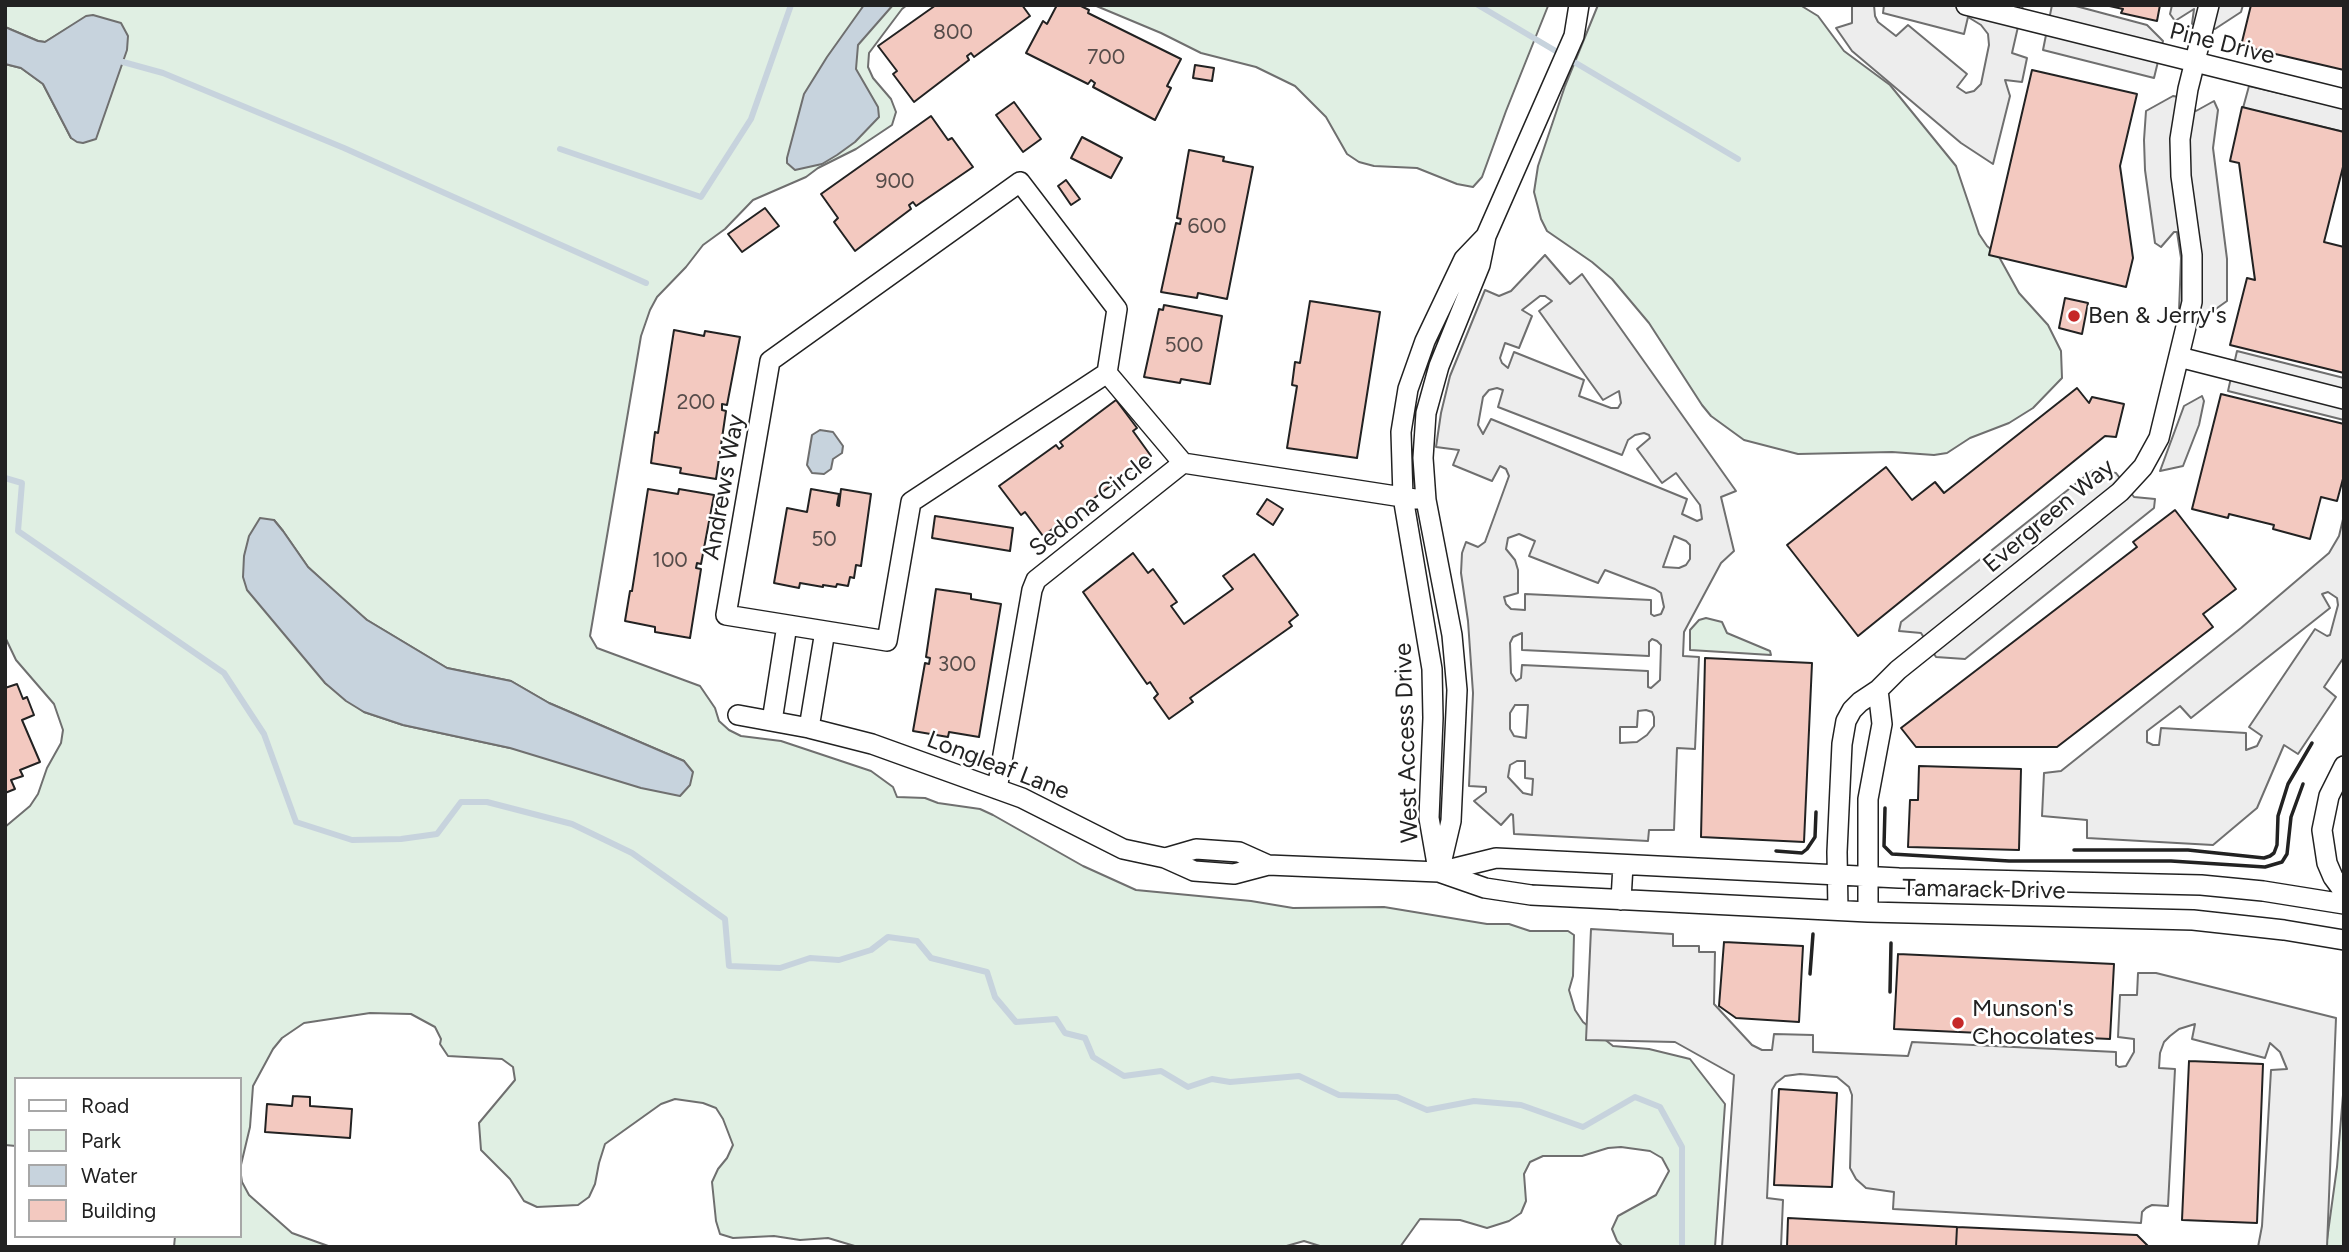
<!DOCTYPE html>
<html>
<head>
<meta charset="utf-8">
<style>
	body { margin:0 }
	#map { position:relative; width:2349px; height:1252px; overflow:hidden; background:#fff; font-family:Figtree,sans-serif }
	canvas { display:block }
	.frame { position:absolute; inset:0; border:7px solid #222; pointer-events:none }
	.legend { position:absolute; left:14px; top:1077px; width:228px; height:161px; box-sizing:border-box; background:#fff; border:2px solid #a7a7a7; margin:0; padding:9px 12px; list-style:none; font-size:21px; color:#222 }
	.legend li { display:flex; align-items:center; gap:14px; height:35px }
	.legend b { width:35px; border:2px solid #a7a7a7 }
</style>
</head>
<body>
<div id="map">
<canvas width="2349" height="1252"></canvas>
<div class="frame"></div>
<ul class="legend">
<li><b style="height:9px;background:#fff"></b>Road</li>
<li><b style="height:19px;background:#e0efe3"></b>Park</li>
<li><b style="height:19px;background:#c7d3dd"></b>Water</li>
<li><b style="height:19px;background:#f3c9c0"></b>Building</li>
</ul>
</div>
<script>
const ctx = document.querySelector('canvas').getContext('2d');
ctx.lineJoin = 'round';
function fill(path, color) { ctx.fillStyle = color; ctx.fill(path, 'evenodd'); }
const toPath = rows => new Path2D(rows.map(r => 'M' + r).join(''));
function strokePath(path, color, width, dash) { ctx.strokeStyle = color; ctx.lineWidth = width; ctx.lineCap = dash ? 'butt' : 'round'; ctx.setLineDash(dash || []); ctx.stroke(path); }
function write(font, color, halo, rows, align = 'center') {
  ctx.font = font + ' Figtree,sans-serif'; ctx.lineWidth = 5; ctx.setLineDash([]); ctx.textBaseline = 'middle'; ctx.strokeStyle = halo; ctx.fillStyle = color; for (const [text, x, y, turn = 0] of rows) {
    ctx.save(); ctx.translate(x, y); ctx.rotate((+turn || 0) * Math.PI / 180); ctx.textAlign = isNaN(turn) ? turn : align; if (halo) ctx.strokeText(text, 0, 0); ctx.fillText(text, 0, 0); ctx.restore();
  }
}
const green = toPath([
	[5,5,907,5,902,9,869,53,868,67,873,78,891,99,896,112,892,125,856,149,818,168,806,177,753,200,725,229,703,245,686,267,657,297,650,310,641,336,590,636,597,648,700,686,715,708,719,721,729,730,741,736,781,741,871,771,893,787,897,797,925,798,938,803,980,809,993,815,1083,866,1136,890,1251,901,1293,908,1384,907,1487,924,1509,924,1530,931,1568,931,1574,935,1573,976,1569,990,1575,1010,1583,1022,1613,1046,1649,1049,1690,1059,1725,1104,1715,1247,1623,1247,1617,1241,1612,1229,1618,1216,1656,1195,1669,1171,1662,1158,1650,1151,1621,1147,1608,1148,1582,1156,1543,1156,1530,1162,1524,1174,1526,1201,1521,1213,1509,1221,1487,1228,1460,1220,1420,1219,1400,1247,1323,1247,1304,1241,1283,1247,858,1247,828,1238,800,1240,774,1236,733,1238,720,1234,716,1221,712,1182,718,1169,727,1158,733,1145,723,1119,716,1108,703,1103,675,1099,661,1104,605,1144,599,1163,595,1184,589,1197,578,1205,537,1207,524,1201,510,1179,481,1150,479,1123,515,1080,513,1067,502,1059,448,1056,440,1044,441,1039,435,1027,411,1014,370,1013,304,1023,282,1038,273,1049,253,1086,250,1127,240,1169,242,1182,249,1195,292,1233,331,1247,174,1247,175,1236,240,1236,240,1079,16,1079,16,1146,5,1145,5,827,30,806,38,794,47,768,61,743,63,730,54,704,16,660,5,637,5,64,21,68,43,84,71,138,86,17,45,42,38,41,5,27,5,5],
	[274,520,283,531,308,567,350,607,367,620,447,668,511,681,549,703,684,761,510,748,403,725,364,712,325,683,274,520],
	[1094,5,1548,5,1548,6,1506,111,1482,177,1473,187,1457,184,1417,168,1374,166,1359,162,1347,154,1326,117,1295,86,1256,67,1201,53,1161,33,1094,5],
	[1598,5,1800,5,1818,16,1844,51,1890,85,1956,166,1979,234,1987,246,1998,255,2019,293,2048,325,2061,351,2062,378,2033,408,2009,423,1970,438,1947,453,1934,455,1892,452,1798,454,1744,440,1711,416,1702,405,1649,323,1612,279,1592,262,1547,231,1541,219,1534,192,1538,166,1565,86,1598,5],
	[1706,618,1722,622,1727,633,1770,651,1771,655,1690,650,1690,630,1699,620,1706,618],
	[2344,1083,2344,1247,2326,1247,2337,1167,2344,1083]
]);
const parking = toPath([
	[1852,5,1874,5,1875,16,1878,22,1896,36,1908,25,1967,74,1957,87,1966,93,1974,91,1981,84,1989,45,1988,34,1981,25,1968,17,1964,34,1883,13,1884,5,2023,5,2012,53,2027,58,2022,82,2005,80,2010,96,1993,164,1961,143,1852,51,1836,28,1852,23,1852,5],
	[2052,5,2072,5,2147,25,2163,41,2154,78,2043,50,2052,5],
	[2172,5,2243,5,2241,12,2215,29,2192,24,2194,9,2175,21,2170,14,2172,5],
	[2249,86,2344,108,2344,132,2243,108,2249,86],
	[2173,96,2196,100,2194,109,2196,111,2214,101,2218,110,2213,148,2227,259,2227,301,2203,318,2179,311,2181,258,2177,232,2174,232,2161,247,2155,243,2145,170,2144,140,2146,111,2173,96],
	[1545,255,1570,284,1582,274,1736,491,1721,497,1734,551,1721,563,1684,632,1683,656,1699,657,1695,749,1677,748,1674,830,1649,830,1648,841,1514,834,1513,815,1511,814,1501,825,1474,801,1486,792,1486,787,1469,786,1473,693,1468,621,1461,573,1462,553,1466,542,1478,547,1485,542,1509,476,1506,469,1500,466,1492,481,1453,465,1459,450,1436,447,1441,413,1450,376,1485,290,1499,296,1511,291,1545,255],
	[1540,296,1545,296,1552,301,1539,311,1603,400,1619,391,1621,403,1618,408,1611,408,1579,396,1584,380,1514,352,1508,368,1502,363,1500,358,1505,343,1519,348,1532,316,1522,310,1540,296],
	[1497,388,1503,390,1498,407,1622,455,1628,440,1635,435,1644,433,1649,435,1650,438,1637,449,1662,483,1676,473,1700,505,1702,519,1697,521,1682,514,1687,499,1491,419,1483,434,1478,425,1483,397,1489,390,1497,388],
	[1519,534,1535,541,1529,556,1598,583,1605,570,1655,589,1661,593,1664,607,1661,614,1654,616,1651,614,1651,600,1525,594,1525,610,1511,609,1506,604,1504,597,1518,593,1518,570,1515,560,1506,549,1508,538,1519,534],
	[1674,536,1686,541,1690,545,1690,559,1686,565,1679,568,1663,567,1674,536],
	[1522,633,1522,650,1649,656,1649,642,1652,639,1657,641,1661,645,1660,680,1651,688,1648,687,1648,671,1522,665,1521,678,1516,681,1511,673,1510,643,1513,637,1522,633],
	[1515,705,1528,705,1526,738,1514,736,1510,729,1510,713,1515,705],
	[1646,710,1652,712,1654,717,1654,726,1647,735,1637,742,1620,743,1620,727,1637,727,1638,711,1646,710],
	[1517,761,1525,761,1525,778,1533,779,1532,795,1523,793,1508,777,1510,765,1517,761],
	[2237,351,2344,378,2344,420,2228,391,2237,351],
	[2202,396,2204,401,2199,425,2183,466,2160,471,2184,406,2202,396],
	[2093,470,2116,473,2134,497,2155,499,2154,508,1965,659,1936,657,1921,633,1899,631,1901,622,2093,470],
	[2344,515,2344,657,2324,687,2336,697,2298,754,2284,745,2257,808,2213,845,2087,838,2087,820,2042,816,2044,773,2061,771,2241,628,2329,553,2339,536,2344,515],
	[2328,592,2337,598,2338,605,2330,635,2327,636,2315,629,2249,727,2262,736,2257,746,2246,750,2246,733,2161,728,2159,745,2153,745,2147,742,2147,731,2180,706,2191,718,2330,608,2322,594,2328,592],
	[1591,929,1673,934,1673,946,1699,946,1699,952,1715,952,1714,1004,1752,1045,1762,1050,1772,1050,1774,1034,1813,1035,1813,1052,1908,1056,1912,1042,2116,1052,2116,1065,2119,1067,2126,1066,2134,1052,2134,1039,2118,1037,2120,995,2137,995,2138,973,2156,973,2336,1018,2327,1247,2258,1247,2262,1226,2271,1070,2287,1069,2280,1052,2270,1043,2265,1058,2192,1039,2195,1024,2179,1029,2170,1036,2164,1042,2160,1053,2159,1068,2175,1069,2168,1206,2152,1205,2146,1208,2142,1212,2141,1223,1893,1209,1894,1192,1866,1188,1856,1179,1850,1168,1852,1095,1849,1087,1837,1077,1800,1074,1785,1076,1776,1083,1772,1090,1767,1198,1783,1200,1781,1247,1722,1247,1734,1075,1675,1042,1586,1040,1591,929]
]);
const water = toPath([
	[864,5,893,5,858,45,856,69,878,107,879,117,855,142,837,155,822,164,795,170,787,163,787,158,804,94,827,57,864,5],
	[93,15,121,23,128,36,127,50,96,139,83,143,77,142,71,138,43,84,21,68,5,64,5,27,38,41,45,42,86,16,93,15],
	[820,430,833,432,843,446,842,453,833,459,831,469,824,474,812,473,807,465,812,435,820,430],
	[260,518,274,520,283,531,308,567,367,620,447,668,511,681,549,703,684,761,693,772,690,785,680,796,641,788,510,748,403,725,364,712,346,701,325,683,247,590,243,577,244,556,249,536,260,518]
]);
const stream = toPath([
	[1478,5,1738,159],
	[123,62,163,73,344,148,646,283],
	[560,149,701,197,751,119,791,5],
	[5,478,22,483,18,531,224,673,264,734,296,822,352,840,401,839,437,834,461,802,487,802,572,824,632,853,725,919,729,966,780,968,810,958,839,960,871,950,888,937,917,941,931,958,987,972,995,997,1016,1022,1056,1019,1065,1033,1085,1038,1093,1057,1124,1076,1161,1071,1188,1087,1212,1079,1230,1082,1299,1076,1339,1095,1397,1097,1427,1110,1474,1101,1521,1105,1583,1127,1635,1097,1660,1107,1682,1147,1682,1247]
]);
const building = toPath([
	[936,5,1022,5,1030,16,974,57,971,53,967,56,969,60,914,102,893,74,897,71,878,46,936,5],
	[1057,5,1079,5,1089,10,1088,13,1181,59,1167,86,1171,88,1155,120,1093,87,1095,83,1091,80,1088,84,1026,53,1043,21,1047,24,1057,5],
	[2105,5,2160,5,2157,21,2121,13,2123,9,2105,5],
	[2251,5,2344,5,2344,70,2241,46,2251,5],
	[1195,65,1214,68,1212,81,1193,78,1195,65],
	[2032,70,2137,94,2120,166,2133,258,2126,287,1989,255,2032,70],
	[1014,102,1041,139,1023,152,996,115,1014,102],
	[2242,107,2344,132,2344,163,2324,242,2344,247,2344,373,2230,345,2247,278,2255,280,2239,163,2230,161,2242,107],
	[931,116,948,140,952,138,973,167,916,206,913,202,909,205,911,209,855,251,834,222,838,218,821,194,931,116],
	[1082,137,1122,158,1111,178,1071,158,1082,137],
	[1189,150,1224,157,1223,161,1253,167,1227,299,1198,293,1197,298,1161,292,1176,223,1180,224,1181,219,1177,218,1189,150],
	[1066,180,1080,199,1071,205,1058,186,1066,180],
	[765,208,779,226,742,252,728,234,765,208],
	[2065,298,2088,303,2082,334,2059,328,2065,298],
	[1310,301,1380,312,1357,458,1287,448,1297,386,1292,385,1295,362,1300,363,1310,301],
	[1164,305,1222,316,1210,384,1181,379,1180,383,1144,377,1159,309,1163,310,1164,305],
	[674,330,704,336,705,331,740,337,727,405,722,404,722,410,726,411,716,479,680,473,681,468,651,463,655,432,658,433,674,330],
	[2077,388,2089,403,2092,397,2124,404,2116,437,2105,436,1858,636,1787,545,1886,467,1912,500,1935,482,1944,493,2077,388],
	[2221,394,2344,424,2344,475,2337,501,2321,497,2310,539,2273,529,2274,525,2229,514,2228,518,2192,509,2221,394],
	[1116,400,1137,428,1133,431,1151,456,1043,536,1025,512,1021,515,999,486,1056,445,1059,449,1063,446,1060,442,1116,400],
	[648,489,678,494,679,489,714,495,701,564,697,563,696,568,701,569,690,638,655,632,655,627,625,621,630,591,632,591,648,489],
	[811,489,839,494,837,505,839,506,841,489,871,494,861,566,856,565,854,578,850,577,848,586,837,584,836,587,823,585,823,587,800,583,799,588,774,583,787,508,807,512,811,489],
	[1267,499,1283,509,1273,525,1257,514,1267,499],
	[2175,510,2236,589,2203,614,2213,627,2057,747,1916,747,1901,728,2137,547,2133,542,2175,510],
	[935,516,1013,528,1010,551,932,538,935,516],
	[1133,553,1148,573,1153,569,1177,602,1171,606,1184,624,1233,589,1223,576,1254,554,1298,615,1289,622,1292,626,1190,698,1193,702,1169,719,1154,698,1158,694,1150,682,1147,684,1083,592,1133,553],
	[936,589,971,594,971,599,1001,604,979,737,949,732,948,737,913,731,925,663,929,664,930,658,926,657,936,589],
	[1705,658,1812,663,1804,842,1701,837,1705,658],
	[17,684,23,699,27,697,34,715,22,720,40,762,20,770,23,776,11,780,15,789,5,793,5,688,17,684],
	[1919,766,2021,769,2019,850,1908,847,1910,800,1918,800,1919,766],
	[1724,942,1803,946,1799,1022,1736,1018,1719,1006,1724,942],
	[1898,954,2114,964,2110,1039,1894,1029,1898,954],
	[2189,1061,2263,1064,2257,1223,2182,1220,2189,1061],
	[1779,1089,1837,1093,1832,1187,1774,1185,1779,1089],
	[293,1096,310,1097,310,1106,352,1109,350,1138,265,1132,267,1104,292,1106,293,1096],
	[1788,1218,1957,1227,1956,1247,1787,1247,1788,1218],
	[1957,1227,2137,1235,2149,1247,1956,1247,1957,1227]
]);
const street = toPath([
	[1966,5,2344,99],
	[1020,182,1117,309,1107,373,911,502,887,641,726,615,770,361,1020,182],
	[2179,357,2344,399],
	[1107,373,1183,463],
	[738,715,809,728,872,744,1022,798,1123,849,1165,858,1194,871,1234,874,1268,865,1439,872,1496,858,1899,878,2201,885,2263,891,2344,904],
	[772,721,787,625],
	[809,728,825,631],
	[2344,766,2329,796,2322,830,2327,863,2333,877,2344,892],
	[997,789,1032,590,1036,580,1183,463,1415,499],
	[1165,858,1196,849,1239,852,1268,865],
	[1437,864,1429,818,1433,718,1432,669,1403,497,1401,432,1408,389,1425,341,1464,259,1486,236],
	[1439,872,1485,888,1531,895,1868,912,2193,920,2284,930,2344,940],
	[1439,872,1451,821,1457,690,1452,635,1426,500,1423,458,1426,413,1439,366,1480,265,1486,236,1574,36,1579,5],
	[1621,900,1623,865],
	[1838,910,1837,852,1842,744,1846,721,1852,710,1860,702,1878,690,1898,670,2120,492,2143,467,2159,438,2192,302,2192,255,2181,176,2180,139,2188,89,2209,5],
	[1868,912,1868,799,1882,724,1878,690]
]);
const wall = toPath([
	[1885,808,1884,846,1892,854,2009,861,2171,861,2265,867,2282,862,2287,854,2291,817,2303,784],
	[2074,850,2188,850,2264,858,2270,856,2274,853,2277,845,2278,816,2288,784,2312,743],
	[1776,851,1802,853,1807,849,1815,837,1816,812],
	[1810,974,1813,934],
	[1890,992,1891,943]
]);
const markers = [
	[2074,316,7,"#c62828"],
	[1958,1023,7,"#c62828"]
];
const numberNames = [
	["800",953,33],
	["700",1106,58],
	["900",895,182],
	["600",1207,227],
	["500",1184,346],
	["200",696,403],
	["50",824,540],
	["100",670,561],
	["300",957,665]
];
const streetNames = [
	["Pine Drive",2222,44,14],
	["Andrews Way",724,487,-80],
	["Sedona Circle",1091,505,-39],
	["Evergreen Way",2049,516,-40],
	["West Access Drive",1407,743,-92],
	["Longleaf Lane",998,766,21],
	["Tamarack Drive",1984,890,1]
];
const poiNames = [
	["Ben & Jerry's",2088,316],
	["Munson's",1972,1009],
	["Chocolates",1972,1037]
];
fill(green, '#e0efe3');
strokePath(green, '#6f6f6f', 2);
fill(parking, '#ededed');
strokePath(parking, '#6f6f6f', 2);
fill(water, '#c7d3dd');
strokePath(water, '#6f6f6f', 2);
strokePath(stream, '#c7d3dd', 6);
fill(building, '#f3c9c0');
strokePath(building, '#222', 2);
strokePath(street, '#222', 22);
strokePath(street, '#fff', 19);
strokePath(wall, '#222', 3.5);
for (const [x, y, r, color] of markers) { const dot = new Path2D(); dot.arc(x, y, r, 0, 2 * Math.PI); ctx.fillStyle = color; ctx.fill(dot); strokePath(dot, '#fff', 2.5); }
write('21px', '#564c4a', null, numberNames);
write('24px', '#222', '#fff', streetNames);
write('24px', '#222', '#fff', poiNames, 'left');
</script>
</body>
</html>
